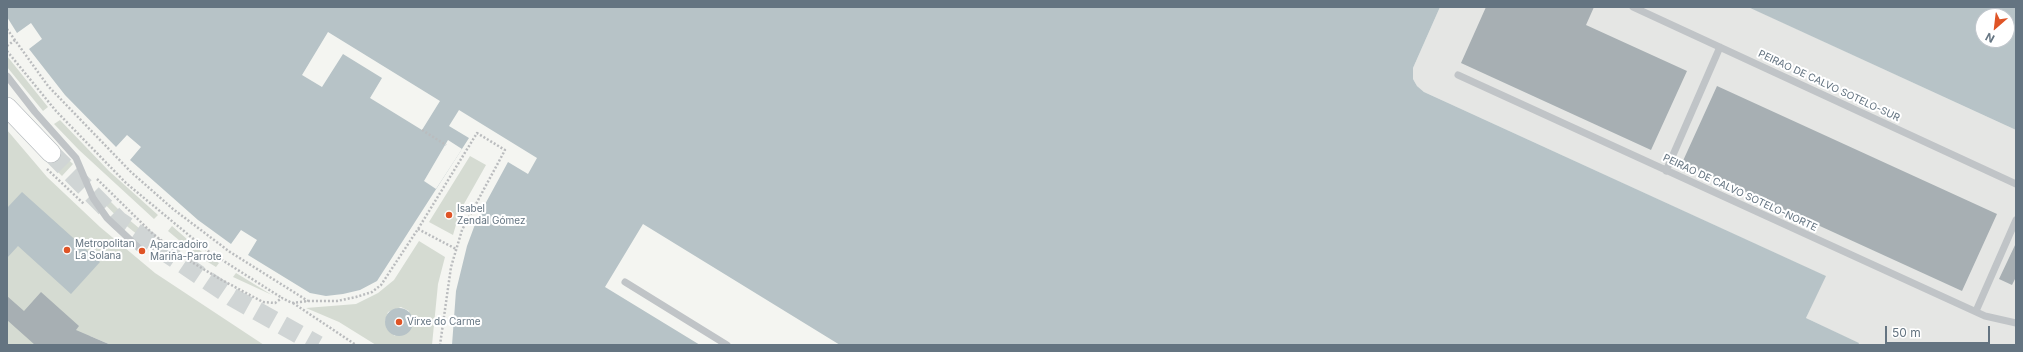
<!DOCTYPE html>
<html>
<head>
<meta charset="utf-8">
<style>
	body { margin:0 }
	#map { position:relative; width:2023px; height:352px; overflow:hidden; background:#f4f5f1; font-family:Inter,sans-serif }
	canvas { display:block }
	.frame { position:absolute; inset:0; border:8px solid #647481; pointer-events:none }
	.north { position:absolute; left:1975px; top:8px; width:40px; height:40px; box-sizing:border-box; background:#fff; border:1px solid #c1c7cd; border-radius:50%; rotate:208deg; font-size:11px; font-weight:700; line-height:16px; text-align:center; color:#647481 }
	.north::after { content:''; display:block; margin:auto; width:14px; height:18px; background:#df5426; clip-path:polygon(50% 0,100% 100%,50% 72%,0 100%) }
	.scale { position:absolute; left:1885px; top:326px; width:105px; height:18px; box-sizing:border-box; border:2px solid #647481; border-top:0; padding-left:5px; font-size:12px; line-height:14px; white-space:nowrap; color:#647481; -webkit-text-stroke:3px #fff; paint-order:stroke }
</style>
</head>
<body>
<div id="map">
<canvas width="2023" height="352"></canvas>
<div class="frame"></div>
<div class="north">N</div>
<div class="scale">50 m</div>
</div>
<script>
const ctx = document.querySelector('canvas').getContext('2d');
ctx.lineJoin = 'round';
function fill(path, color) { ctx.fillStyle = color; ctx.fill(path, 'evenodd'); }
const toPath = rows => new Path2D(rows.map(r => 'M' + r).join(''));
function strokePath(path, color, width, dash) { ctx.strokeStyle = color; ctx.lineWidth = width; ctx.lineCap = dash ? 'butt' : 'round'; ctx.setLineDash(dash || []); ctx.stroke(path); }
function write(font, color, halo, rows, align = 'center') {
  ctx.font = font + ' Inter,sans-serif'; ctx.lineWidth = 4; ctx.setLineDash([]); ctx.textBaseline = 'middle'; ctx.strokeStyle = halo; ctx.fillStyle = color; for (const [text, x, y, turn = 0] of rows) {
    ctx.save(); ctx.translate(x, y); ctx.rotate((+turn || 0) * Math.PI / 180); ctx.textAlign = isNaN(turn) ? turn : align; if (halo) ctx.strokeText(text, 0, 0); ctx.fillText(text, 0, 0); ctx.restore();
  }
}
const built = toPath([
	[1440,7,1749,7,2016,130,2016,345,1858,345,1858,343,1806,318,1825,276,1424,92,1417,86,1413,79,1413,68]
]);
const green = toPath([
	[7,56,48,107,43,111,7,67],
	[60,120,109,171,158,215,154,219,79,150,54,124],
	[7,130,47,177,100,227,155,273,264,345,111,345,90,336,86,345,7,345],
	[56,148,73,164,62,176,46,160],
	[470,156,486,165,460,211,453,235,429,222],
	[101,192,127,218,152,239,149,244,123,223,97,196],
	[172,226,203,253,219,263,216,267,198,256,168,231],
	[419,241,445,257,438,284,432,345,376,345,339,322,306,308,356,304,378,293,394,280],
	[401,307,409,311,395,336,388,330,385,321,388,312],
	[236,273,272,295,233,277]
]);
const water = toPath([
	[7,7,1440,7,1413,68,1413,79,1417,86,1424,92,1826,276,1806,318,1859,343,1858,345,840,345,643,224,605,287,700,345,452,345,456,291,467,246,477,219,508,162,528,174,537,158,459,110,449,126,469,138,377,281,360,290,343,294,326,296,310,293,248,255,257,240,241,230,231,244,198,220,130,160,141,147,127,135,116,147,65,95,29,49,42,39,31,23,17,33,7,17],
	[1748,7,2016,7,2016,130],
	[1983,16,2007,16,2007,40,1983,40],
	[22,192,100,262,71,294,18,246,7,258,7,208],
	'385 322a14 14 0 1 1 28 0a14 14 0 1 1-28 0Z'
]);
const pier = toPath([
	[328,32,440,101,422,130,370,98,382,78,343,54,322,87,302,75],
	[448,140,462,149,436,189,424,181]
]);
const building = toPath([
	[1486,7,1594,7,1586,25,1687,71,1651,150,1461,63],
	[1717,86,1997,214,1962,291,1682,163],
	[2016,243,2016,277,2012,285,1999,279],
	[41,292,79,326,76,330,111,345,35,345,7,320,7,296,24,311]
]);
const secondaryTunnel = toPath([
	[51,153,119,221,232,297,318,345]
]);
const path = toPath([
	[7,29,48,86,131,172,173,209,230,252,308,301],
	[7,46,15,40],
	[7,51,56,111,126,183,208,251,282,298],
	[422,130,446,145],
	[47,169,84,204],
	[97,179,153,234,180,255,220,279,263,302,275,303,282,298,292,303,309,301,337,301,356,297,372,292,381,285,418,229,477,133,505,150,462,230,451,267,440,345],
	[418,229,456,249],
	[152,250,160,239],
	[293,303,356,345]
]);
const service = toPath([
	[1633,7,2016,184],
	[1458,75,1985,316,2016,323],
	[7,76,35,112,76,158,93,198,107,218,142,251],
	[1666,171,1720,47],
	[625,282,727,345],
	[1976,311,2016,220]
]);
const secondary = toPath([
	[7,107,51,153]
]);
const markers = [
	[449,215,4,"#df5426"],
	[67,250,4,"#df5426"],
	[142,251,4,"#df5426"],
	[399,322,4,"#df5426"]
];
const streetNames = [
	["PEIRAO DE CALVO SOTELO-SUR",1829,86,25],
	["PEIRAO DE CALVO SOTELO-NORTE",1740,193,25]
];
const poiNames = [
	["Isabel",457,209],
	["Zendal Gómez",457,221],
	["Metropolitan",75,244],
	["La Solana",75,256],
	["Aparcadoiro",150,245],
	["Mariña-Parrote",150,257],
	["Virxe do Carme",407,322]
];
fill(built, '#e5e6e4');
fill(green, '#d5dbd2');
fill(water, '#b7c3c7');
fill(pier, '#f4f5f1');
fill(building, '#a7afb3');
strokePath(secondaryTunnel, '#d0d5d5', 19, [19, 10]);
strokePath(secondary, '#b2b7bb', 20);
strokePath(path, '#babcbe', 2.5, [2, 2]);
strokePath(service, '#c0c4c7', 7);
strokePath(secondary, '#fff', 19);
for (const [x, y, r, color] of markers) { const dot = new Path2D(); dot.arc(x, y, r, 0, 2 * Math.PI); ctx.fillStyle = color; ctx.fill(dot); strokePath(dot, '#fff', 1.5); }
write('10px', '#647481', '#fff', streetNames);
write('10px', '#647481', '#fff', poiNames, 'left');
</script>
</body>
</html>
